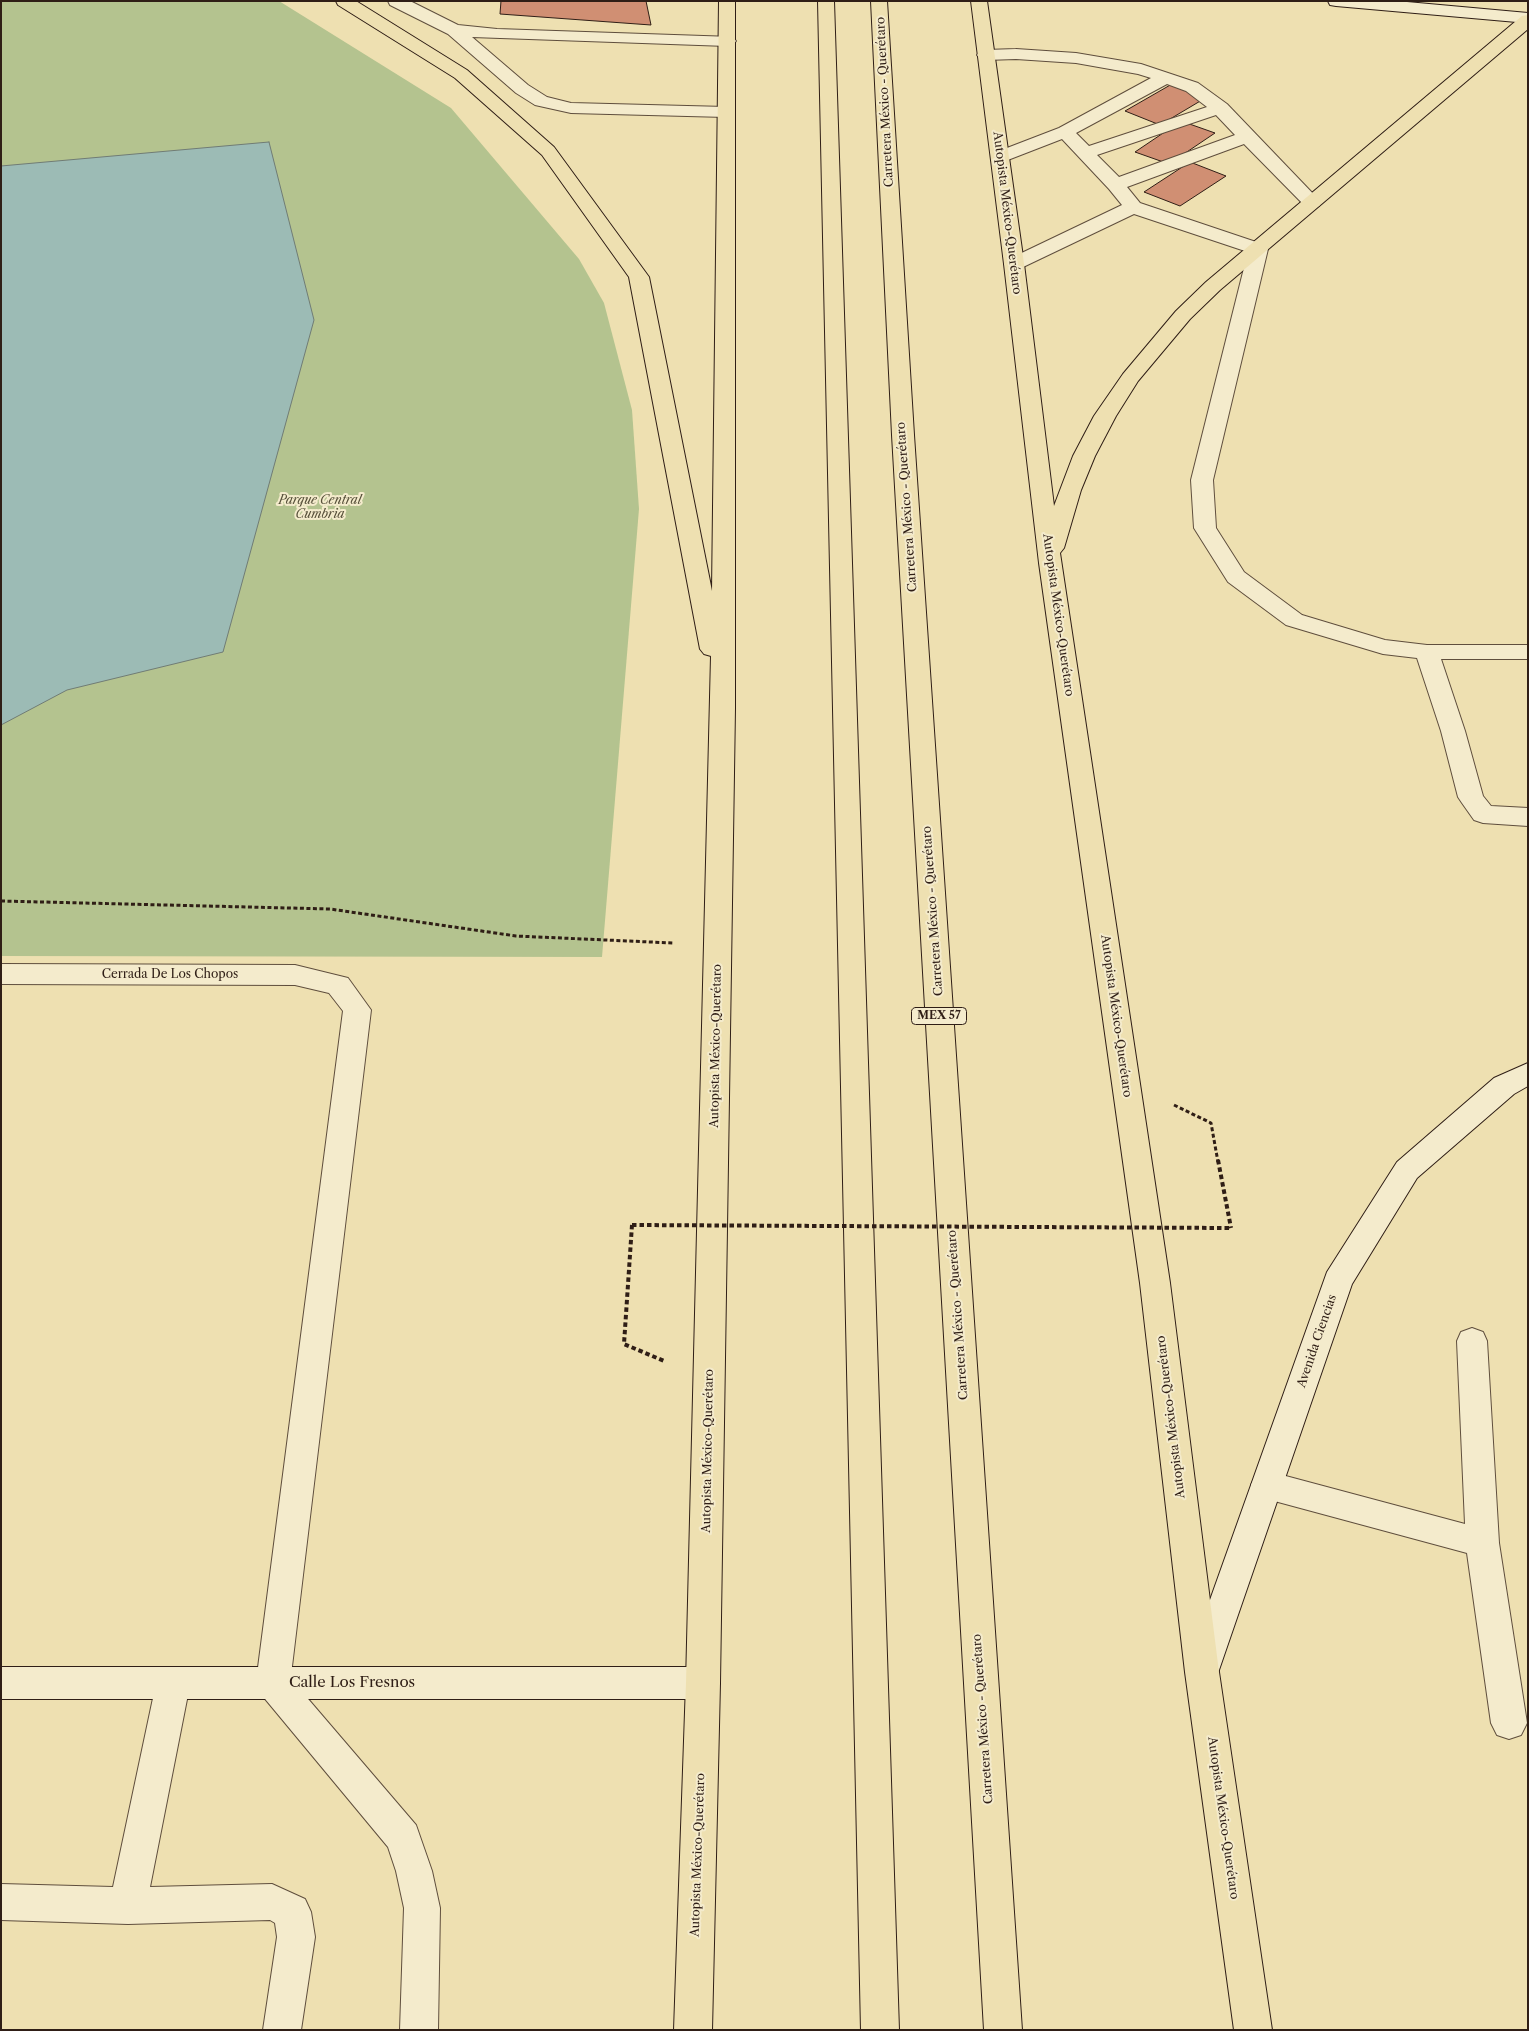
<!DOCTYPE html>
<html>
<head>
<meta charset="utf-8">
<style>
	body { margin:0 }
	#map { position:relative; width:1529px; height:2031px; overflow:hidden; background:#eee0b1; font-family:"Libre Caslon Text",serif }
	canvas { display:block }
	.frame { position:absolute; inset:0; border:2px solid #2f1e16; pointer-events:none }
</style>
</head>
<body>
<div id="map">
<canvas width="1529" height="2031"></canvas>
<div class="frame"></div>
</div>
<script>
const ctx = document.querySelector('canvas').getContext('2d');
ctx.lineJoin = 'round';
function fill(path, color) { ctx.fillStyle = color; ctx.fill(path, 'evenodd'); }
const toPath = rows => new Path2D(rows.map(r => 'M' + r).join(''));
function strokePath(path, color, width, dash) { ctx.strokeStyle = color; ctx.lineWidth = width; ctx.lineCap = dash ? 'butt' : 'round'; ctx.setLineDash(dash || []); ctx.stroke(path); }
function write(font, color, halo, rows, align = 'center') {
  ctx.font = font + ' "Libre Caslon Text",serif'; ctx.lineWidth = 4; ctx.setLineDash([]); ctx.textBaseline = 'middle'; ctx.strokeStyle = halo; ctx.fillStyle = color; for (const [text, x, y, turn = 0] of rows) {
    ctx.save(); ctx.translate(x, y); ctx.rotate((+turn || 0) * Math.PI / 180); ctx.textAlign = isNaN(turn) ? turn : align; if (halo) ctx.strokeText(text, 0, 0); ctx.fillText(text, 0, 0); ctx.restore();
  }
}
const green = toPath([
	[1,1,279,1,451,108,579,259,604,303,632,410,639,509,602,957,1,956]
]);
const water = toPath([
	[269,142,314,320,223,652,67,690,1,725,1,166,269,142]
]);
const building = toPath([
	[501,1,646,1,651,25,500,14,501,1],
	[1172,84,1207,97,1160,125,1125,111,1172,84],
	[1181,121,1215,133,1169,164,1135,152,1181,121],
	[1190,162,1226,176,1180,206,1144,192,1190,162]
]);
const pathFar1 = toPath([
	[1,901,330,909,516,936,673,943],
	[1174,1105,1211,1123,1218,1162]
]);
const path = toPath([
	[1218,1160,1231,1228],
	[632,1225,624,1344,664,1361]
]);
const lane = toPath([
	[388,1,410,1,458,25,497,29,733,37,736,41,733,45,727,46,472,37,528,85,547,97,571,103,726,107,732,108,735,112,732,116,726,117,571,113,535,105,516,93,448,34,390,5,388,1],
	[1016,49,1076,53,1141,64,1198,83,1227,104,1321,202,1319,206,1312,208,1305,206,1244,144,1127,187,1140,203,1265,245,1268,249,1213,480,1216,528,1244,572,1302,615,1385,640,1427,645,1528,645,1528,659,1441,659,1465,731,1483,796,1491,806,1528,808,1528,826,1483,823,1474,820,1462,803,1458,797,1441,731,1417,658,1383,654,1286,625,1228,582,1194,528,1191,480,1248,252,1134,214,1021,268,1014,270,1007,268,1004,264,1007,260,1122,205,1109,189,1062,139,1000,163,994,161,991,157,994,153,1059,128,1151,78,1138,74,1076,63,1016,59,986,60,980,59,977,55,980,51,986,50,1016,49],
	[1167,84,1186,91,1207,107,1089,146,1076,133,1167,84],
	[1216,115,1235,135,1119,177,1097,155,1216,115],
	[1472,1328,1483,1332,1487,1341,1499,1543,1527,1723,1521,1735,1509,1739,1497,1735,1491,1723,1467,1553,1267,1499,1256,1495,1251,1485,1256,1475,1267,1471,1465,1524,1457,1341,1461,1332,1472,1328],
	[273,1667,285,1672,416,1825,432,1871,440,1908,438,2030,400,2030,404,1908,396,1871,388,1847,261,1694,256,1683,261,1672,273,1667],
	[173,1668,185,1673,190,1684,150,1887,272,1884,305,1899,311,1912,315,1937,301,2030,263,2030,277,1937,275,1923,270,1920,128,1924,1,1920,1,1884,113,1887,156,1684,161,1673,173,1668]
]);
const street = toPath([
	[1,964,295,965,348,978,371,1010,290,1683,285,1694,273,1699,261,1694,256,1683,343,1011,329,993,295,985,1,984,1,964]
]);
const secondary = toPath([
	[1328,1,1396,1,1528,13,1528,23,1336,6,1330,5,1328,1],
	[1528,1063,1528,1086,1514,1094,1417,1178,1352,1284,1219,1670,1214,1681,1202,1686,1190,1681,1185,1670,1327,1272,1397,1162,1494,1078,1528,1063],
	[1,1667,703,1667,715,1672,720,1683,715,1694,703,1699,1,1699,1,1667]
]);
const primary = toPath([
	[336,1,356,1,467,70,554,147,649,277,712,591,719,1,735,1,735,708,720,1683,712,2030,674,2030,686,1683,711,656,704,654,700,649,629,277,542,155,455,78,338,5,336,1],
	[971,1,987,1,1024,264,1054,506,1073,456,1094,416,1123,374,1176,311,1206,282,1522,16,1528,15,1528,29,1220,290,1190,319,1138,381,1116,416,1095,456,1081,490,1064,548,1060,553,1170,1283,1219,1672,1272,2030,1234,2030,1185,1672,1140,1283,1039,563,1004,264,971,1]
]);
const highway = toPath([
	[818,1,834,1,899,2030,861,2030,818,1],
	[871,1,887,1,914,435,1022,2030,984,2030,892,435,871,1]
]);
const pathBridge = toPath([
	[632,1225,1231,1228]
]);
const shields = [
	[939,1016,55]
];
const shieldNames = [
	["MEX 57",939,1016]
];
const streetNames = [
	["Carretera México - Querétaro",885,102,-93],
	["Autopista México-Querétaro",1007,213,83],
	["Carretera México - Querétaro",907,507,-94],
	["Autopista México-Querétaro",1058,615,82],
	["Carretera México - Querétaro",933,911,-94],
	["Cerrada De Los Chopos",170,975],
	["Autopista México-Querétaro",1116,1016,82],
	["Autopista México-Querétaro",716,1046,-89],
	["Carretera México - Querétaro",958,1315,-94],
	["Avenida Ciencias",1317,1341,-71],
	["Autopista México-Querétaro",1171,1417,-97],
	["Autopista México-Querétaro",708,1451,-89],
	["Carretera México - Querétaro",983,1719,-94],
	["Autopista México-Querétaro",1223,1818,82],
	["Autopista México-Querétaro",698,1855,-88]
];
const parkNames = [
	["Parque Central",320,501],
	["Cumbria",320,515]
];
const nearStreetnames = [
	["Calle Los Fresnos",352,1683]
];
fill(green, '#b4c38f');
fill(water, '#9cbbb5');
strokePath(water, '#707c75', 1);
fill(building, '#d08f73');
strokePath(building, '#2f1e16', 1);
strokePath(lane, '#5f4e3d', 2);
strokePath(street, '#5f4e3d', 2);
strokePath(secondary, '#2f1e16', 2);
strokePath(primary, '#2f1e16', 2);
strokePath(highway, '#2f1e16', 2);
strokePath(pathFar1, '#2f1e16', 3, [4, 2.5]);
strokePath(path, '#2f1e16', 4, [4.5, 3]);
fill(lane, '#f4ebcc');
fill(street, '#f4ebcc');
fill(secondary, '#f4ebcc');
fill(primary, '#eee0b1');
fill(highway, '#eee0b1');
strokePath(pathBridge, '#2f1e16', 4, [4.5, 3]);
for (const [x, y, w] of shields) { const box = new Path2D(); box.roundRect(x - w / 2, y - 8.5, w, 17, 4); ctx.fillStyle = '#f4ebcc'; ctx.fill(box); strokePath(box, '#2f1e16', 1); }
write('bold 11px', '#2f1e16', null, shieldNames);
write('12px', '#2f1e16', '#f4ebcc', streetNames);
write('italic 12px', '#57503a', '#f4ebcc', parkNames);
write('15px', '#2f1e16', '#f4ebcc', nearStreetnames);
</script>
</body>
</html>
